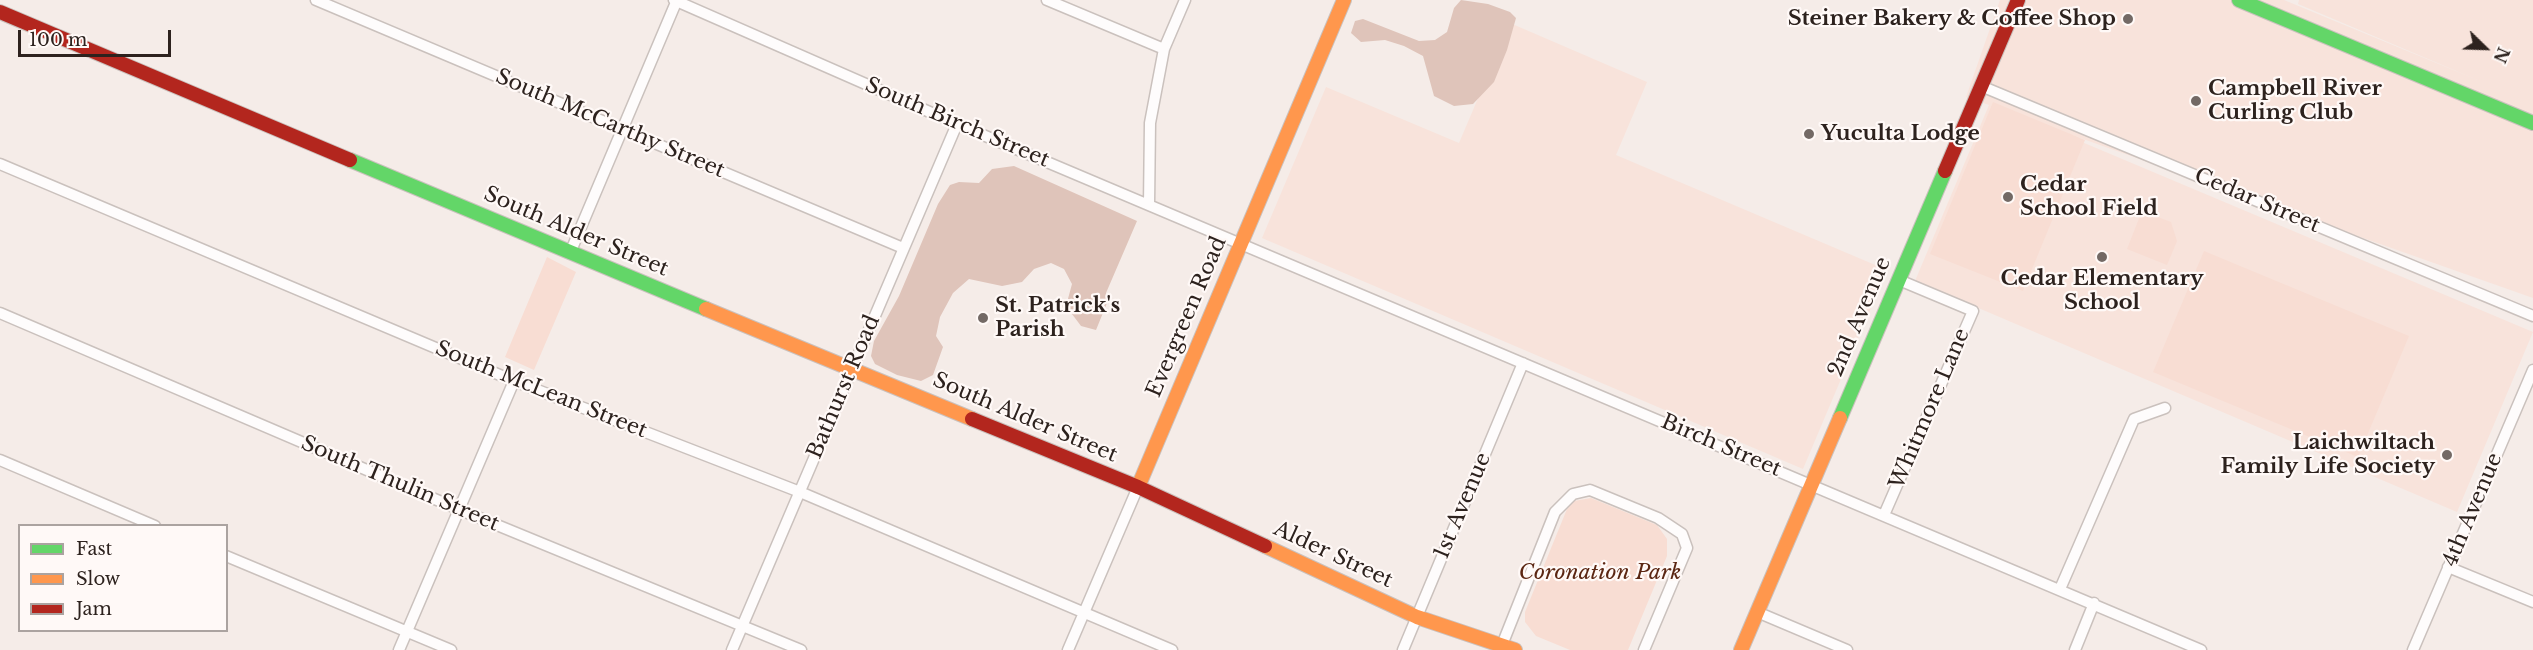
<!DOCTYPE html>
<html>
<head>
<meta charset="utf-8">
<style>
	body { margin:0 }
	#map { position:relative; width:2533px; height:650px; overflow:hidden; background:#f5ece8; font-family:"Libre Baskerville",serif }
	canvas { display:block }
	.legend { position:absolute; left:18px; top:524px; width:210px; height:108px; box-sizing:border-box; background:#fff9f7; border:2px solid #aba3a0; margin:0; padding:8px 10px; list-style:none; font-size:18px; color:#2d221e }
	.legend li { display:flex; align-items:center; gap:12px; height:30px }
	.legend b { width:30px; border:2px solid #aba3a0 }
	.north { position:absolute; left:2455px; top:18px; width:60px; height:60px; -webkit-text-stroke:4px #fff9f7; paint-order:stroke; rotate:113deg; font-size:16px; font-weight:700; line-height:24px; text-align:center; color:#2d221e }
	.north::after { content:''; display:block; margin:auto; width:21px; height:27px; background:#2d221e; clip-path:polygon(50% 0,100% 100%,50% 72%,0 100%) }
	.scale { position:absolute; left:18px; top:30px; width:153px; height:27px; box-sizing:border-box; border:3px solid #2d221e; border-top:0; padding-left:8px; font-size:18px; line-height:21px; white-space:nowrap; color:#2d221e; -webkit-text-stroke:4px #fff9f7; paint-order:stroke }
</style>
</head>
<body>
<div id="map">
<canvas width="2533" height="650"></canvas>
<ul class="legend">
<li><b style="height:8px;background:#63d668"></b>Fast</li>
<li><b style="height:8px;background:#ff974d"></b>Slow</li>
<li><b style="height:8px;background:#b3261e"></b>Jam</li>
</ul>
<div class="north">N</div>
<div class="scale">100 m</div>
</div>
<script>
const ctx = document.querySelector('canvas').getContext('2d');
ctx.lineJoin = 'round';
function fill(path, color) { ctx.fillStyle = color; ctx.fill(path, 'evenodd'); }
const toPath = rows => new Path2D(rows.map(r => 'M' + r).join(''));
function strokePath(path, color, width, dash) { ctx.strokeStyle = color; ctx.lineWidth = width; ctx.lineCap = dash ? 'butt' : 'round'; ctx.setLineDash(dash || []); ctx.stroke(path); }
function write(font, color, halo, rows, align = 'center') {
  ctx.font = font + ' "Libre Baskerville",serif'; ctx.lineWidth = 4.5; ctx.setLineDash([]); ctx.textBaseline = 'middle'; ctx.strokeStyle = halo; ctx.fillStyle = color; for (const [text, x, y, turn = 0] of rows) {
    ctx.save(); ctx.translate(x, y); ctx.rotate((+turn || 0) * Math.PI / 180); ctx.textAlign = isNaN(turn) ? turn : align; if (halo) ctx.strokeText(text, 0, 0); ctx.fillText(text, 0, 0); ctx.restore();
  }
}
const built = toPath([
	[2000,0,2284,0,2480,81,2298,4,2299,0,2533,0,2533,298,2032,121,2533,332,2457,512,1915,281,1989,105,1966,97],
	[1510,23,1647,82,1616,155,1887,270,1803,469,1262,238,1326,87,1459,143]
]);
const green = toPath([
	[1993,102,2085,140,2023,291,1930,254],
	[2142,211,2171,222,2177,241,2167,265,2127,249],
	[2204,251,2409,336,2358,457,2153,372],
	[547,257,576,272,534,370,505,357],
	[1591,498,1657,525,1667,539,1667,556,1628,650,1570,650,1536,636,1525,622,1525,612,1567,509,1574,501]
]);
const forest = toPath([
	[1461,0,1488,4,1510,12,1516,18,1507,50,1494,82,1473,104,1454,106,1434,96,1423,56,1404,46,1385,40,1361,42,1351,33,1355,21,1363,19,1419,41,1435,40,1447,32,1454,8],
	[1014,166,1137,221,1106,293,1107,303,1096,330,1081,326,1066,306,1072,284,1064,269,1051,263,1034,269,1022,282,1002,286,969,279,953,293,940,317,936,336,943,347,933,375,921,381,897,375,875,364,871,356,874,341,899,296,938,204,950,185,959,182,979,183,992,169]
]);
const street = toPath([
	[316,0,903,248],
	[674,0,957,124,2201,650],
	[1047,0,1164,49],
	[1981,86,2533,316],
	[0,164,514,381,800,492,1172,650],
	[1149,205,1150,123,1164,49,1185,0],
	[570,253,677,0],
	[0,313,458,509,801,650],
	[0,460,155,526],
	[1884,515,1973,311,1899,280],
	[226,556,451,650],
	[2448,567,2533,602],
	[2060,589,2134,419,2165,408],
	[1757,612,1847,650],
	[1502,645,1555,512,1573,494,1590,490,1658,518,1682,534,1687,548,1644,650],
	[399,650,514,381],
	[732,650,957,124],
	[1068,650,1138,487],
	[1403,650,1523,363],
	[2075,650,2094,603],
	[2413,650,2533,370]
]);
const fast = toPath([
	[2239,0,2533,123],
	[350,160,706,309],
	[1840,418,1945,171]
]);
const slow = toPath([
	[706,309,972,419],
	[1138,487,1344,0],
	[1265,546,1417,617,1515,650],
	[1741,650,1840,418]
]);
const jam = toPath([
	[0,12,350,160],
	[1945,171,2018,0],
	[972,419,1138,487,1265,546]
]);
const markers = [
	[2128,19,6,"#736965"],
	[2196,101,6,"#736965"],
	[1809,134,6,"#736965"],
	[2008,197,6,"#736965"],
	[2102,257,6,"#736965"],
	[983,318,6,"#736965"],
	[2447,455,6,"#736965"]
];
const poiNames = [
	["Steiner Bakery & Coffee Shop",2116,19,"right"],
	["Campbell River",2208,89],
	["Curling Club",2208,113],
	["Yuculta Lodge",1821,134],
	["Cedar",2020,185],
	["School Field",2020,209],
	["Cedar Elementary",2102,279,"center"],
	["School",2102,303,"center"],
	["St. Patrick's",995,306],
	["Parish",995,330],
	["Laichwiltach",2435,443,"right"],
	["Family Life Society",2435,467,"right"]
];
const streetNames = [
	["South Birch Street",957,123,23],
	["South McCarthy Street",610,124,23],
	["Cedar Street",2257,201,23],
	["South Alder Street",576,232,23],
	["Evergreen Road",1187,317,-67],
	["2nd Avenue",1860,317,-67],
	["Bathurst Road",844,387,-67],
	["South McLean Street",541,390,22],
	["Whitmore Lane",1930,409,-67],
	["South Alder Street",1025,418,23],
	["Birch Street",1721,446,23],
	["South Thulin Street",400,484,23],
	["1st Avenue",1463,506,-67],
	["4th Avenue",2473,510,-67],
	["Alder Street",1333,555,25]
];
const parkNames = [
	["Coronation Park",1600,573]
];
fill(built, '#f8e3db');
fill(green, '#f8ddd3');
fill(forest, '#dfc4ba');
strokePath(street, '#cac1bd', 13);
strokePath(fast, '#cac1bd', 16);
strokePath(slow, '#cac1bd', 16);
strokePath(jam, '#cac1bd', 16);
strokePath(street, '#fefcfc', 10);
strokePath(fast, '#63d668', 14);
strokePath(slow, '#ff974d', 14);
strokePath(jam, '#b3261e', 14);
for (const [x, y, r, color] of markers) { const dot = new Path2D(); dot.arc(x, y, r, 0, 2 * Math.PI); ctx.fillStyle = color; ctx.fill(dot); strokePath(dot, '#fff9f7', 2); }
write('bold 21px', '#2d221e', '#fff9f7', poiNames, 'left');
write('21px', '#2d221e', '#fff9f7', streetNames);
write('italic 21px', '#5b2612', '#fff9f7', parkNames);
</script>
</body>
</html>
